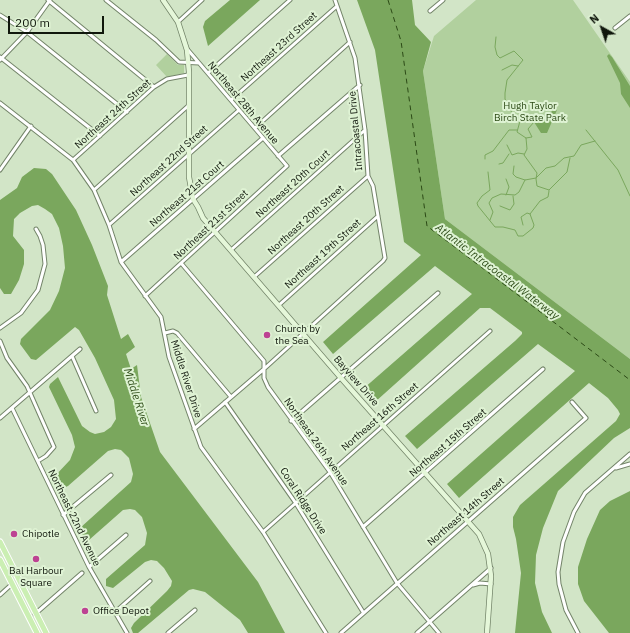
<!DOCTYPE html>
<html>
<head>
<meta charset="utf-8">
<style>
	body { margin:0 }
	#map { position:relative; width:630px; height:633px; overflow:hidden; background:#d2e5c7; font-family:"IBM Plex Sans",sans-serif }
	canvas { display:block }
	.north { position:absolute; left:582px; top:8px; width:40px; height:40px; -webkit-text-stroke:3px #dff3d4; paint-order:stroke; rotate:320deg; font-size:11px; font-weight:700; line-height:16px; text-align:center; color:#10170c }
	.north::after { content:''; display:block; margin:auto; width:14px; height:18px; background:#10170c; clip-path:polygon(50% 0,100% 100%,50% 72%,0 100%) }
	.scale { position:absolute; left:8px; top:16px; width:96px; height:18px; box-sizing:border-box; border:2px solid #10170c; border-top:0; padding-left:5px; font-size:12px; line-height:14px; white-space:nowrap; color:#10170c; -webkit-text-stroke:3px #dff3d4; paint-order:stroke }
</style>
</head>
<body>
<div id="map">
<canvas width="630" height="633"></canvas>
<div class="north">N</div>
<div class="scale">200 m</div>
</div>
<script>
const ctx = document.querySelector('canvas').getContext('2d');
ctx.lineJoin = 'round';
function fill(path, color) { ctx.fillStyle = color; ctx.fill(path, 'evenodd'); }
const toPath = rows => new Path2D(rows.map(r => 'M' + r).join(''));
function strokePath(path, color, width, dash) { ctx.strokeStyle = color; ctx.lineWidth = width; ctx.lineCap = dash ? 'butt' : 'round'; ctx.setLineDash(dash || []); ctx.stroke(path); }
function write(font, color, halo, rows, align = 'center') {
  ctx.font = font + ' "IBM Plex Sans",sans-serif'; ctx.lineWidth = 4; ctx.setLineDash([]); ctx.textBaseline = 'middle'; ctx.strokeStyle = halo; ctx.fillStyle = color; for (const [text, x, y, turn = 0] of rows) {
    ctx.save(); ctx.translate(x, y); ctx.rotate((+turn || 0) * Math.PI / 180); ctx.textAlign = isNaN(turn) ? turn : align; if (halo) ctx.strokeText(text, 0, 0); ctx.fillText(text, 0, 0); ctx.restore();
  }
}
const green = toPath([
	[476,0,573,0,630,82,630,359,445,219,423,71,434,36],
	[167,54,178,65,184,65,184,73,167,77,156,65]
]);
const water = toPath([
	[230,0,260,0,208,46,203,27,205,21],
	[357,0,412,0,415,25,431,42,423,71,445,219,630,359,630,428,614,438,558,491,543,528,536,555,535,583,542,612,552,633,515,633,521,573,516,539,513,527,513,517,520,505,616,421,620,414,618,410,608,398,589,383,459,498,447,484,575,371,538,344,417,449,405,436,515,341,522,334,522,332,490,308,480,308,375,402,363,389,472,294,435,266,333,354,323,342,421,255,404,242,375,50],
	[609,54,612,57,630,86,630,108,621,94,620,83,607,56],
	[555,108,557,110,547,133,541,133,534,122,544,119],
	[34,168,46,169,52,174,76,210,92,245,108,286,107,295,121,339,128,334,135,347,126,354,131,369,137,365,141,397,160,452,258,582,285,633,248,633,240,620,205,592,193,589,189,590,138,633,133,633,131,628,134,623,167,591,171,586,172,581,164,568,157,561,151,560,145,562,113,588,106,586,106,579,145,545,147,533,142,517,135,510,130,509,123,510,89,540,85,541,83,540,80,528,131,482,133,474,129,458,121,450,115,449,108,451,68,486,61,489,56,486,54,481,54,477,70,460,75,447,72,435,49,387,50,384,58,377,82,426,90,432,95,434,104,432,111,427,116,419,114,400,95,358,79,330,75,327,36,360,31,359,20,344,21,339,50,310,59,291,65,268,63,246,59,228,52,214,45,209,38,205,32,206,20,213,14,219,13,236,24,250,24,264,19,280,11,294,4,294,0,288,0,200,17,188,22,177],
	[630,491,630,633,609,633,584,601,578,584,578,567,587,539,600,510,610,501]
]);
const stream = toPath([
	[496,37,495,47,497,55,500,58,514,51,523,60,507,80,505,93,505,99,512,113,520,121,517,132,526,138,527,149,524,155,537,173,536,179,537,186,549,190],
	[502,70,512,65,518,66],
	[586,130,618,170,630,196],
	[526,138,532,137,528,129,534,122],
	[507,145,512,155,518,153,524,154],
	[485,159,485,155,493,151,509,130,517,130],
	[499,164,503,163,509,154],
	[514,166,513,174,516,177,525,180,536,178,546,168,555,166,564,158,574,156,581,145,595,141],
	[488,172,490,190,482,196,477,203,478,206,495,227,503,227,515,230,518,236,523,236,533,228,534,225,530,214,540,201,548,197,549,191],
	[506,179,509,187,506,195],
	[549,190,567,172,570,158],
	[500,206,510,210,514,204,513,196],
	[490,220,493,212,489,203,492,198,501,194,515,195,519,192,525,180],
	[523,225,521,217,527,213,530,214]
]);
const ferry = toPath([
	[388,0,401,41,427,226,630,380]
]);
const street = toPath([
	[48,0,154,87],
	[106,0,156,40,179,62,199,63],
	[430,11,443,0],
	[0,15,27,32,127,112],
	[178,22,202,0],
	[615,28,630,16],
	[0,57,100,136],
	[0,60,27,32,50,0],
	[208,73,290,0],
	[231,100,337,6],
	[0,103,73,160,94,190,109,225,121,262,161,317,169,357,201,447,263,532,326,633],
	[255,128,350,42],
	[278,156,360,85],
	[73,160,154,87,167,79,188,75],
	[0,170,31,126],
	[94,190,188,106],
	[109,225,239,110],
	[231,250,365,130],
	[121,262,263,138],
	[181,263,264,361,264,378,268,387,330,472,397,583,439,633],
	[254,277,368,176],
	[145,296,287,166,188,50],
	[279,305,378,216],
	[0,328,21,313,38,290,45,264,43,245,40,236,36,229],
	[165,333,173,331,177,333,231,397],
	[0,341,7,358,27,386,54,447,46,456,38,461],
	[72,356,96,411],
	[225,402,295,502,363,612],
	[12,408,89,567,127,633],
	[0,418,80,349],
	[291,421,438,293],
	[194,429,264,369,383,261,385,258,373,186,368,176,365,130,355,58,335,0],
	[616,468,630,464],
	[63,515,111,475],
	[363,527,543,369],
	[263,532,490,331],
	[89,567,126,535],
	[473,585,480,583,491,584],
	[0,595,12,584],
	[114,613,150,581],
	[35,614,82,573],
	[168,633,195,610],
	[341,633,586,418,572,402],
	[417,633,491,568],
	[578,633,566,610,559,584,558,572,563,542,574,512,585,493,630,454]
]);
const secondary = toPath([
	[163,0,178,22,187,50,189,72,189,177,193,199,198,207,203,218,341,378,479,534,488,554,491,576,487,633]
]);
const primary = toPath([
	[0,542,46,633],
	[0,560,37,633]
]);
const markers = [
	[267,335,4,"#bd4293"],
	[14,534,4,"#bd4293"],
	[36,559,4,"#bd4293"],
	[85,611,4,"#bd4293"]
];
const streetNames = [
	["Northeast 23rd Street",279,47,-42],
	["Northeast 28th Avenue",243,103,50],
	["Northeast 24th Street",113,114,-42],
	["Intracoastal Drive",356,131,-95],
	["Northeast 22nd Street",169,161,-42],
	["Northeast 20th Court",293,184,-42],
	["Northeast 21st Court",187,194,-41],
	["Northeast 20th Street",306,220,-42],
	["Northeast 21st Street",211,225,-43],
	["Northeast 19th Street",323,254,-42],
	["Middle River Drive",186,379,72],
	["Bayview Drive",356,381,49],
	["Northeast 16th Street",380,417,-41],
	["Northeast 26th Avenue",316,442,55],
	["Northeast 15th Street",448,443,-41],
	["Coral Ridge Drive",303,501,57],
	["Northeast 14th Street",466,512,-41],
	["Northeast 22nd Avenue",74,518,64]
];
const parkNames = [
	["Hugh Taylor",530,106],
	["Birch State Park",530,118]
];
const poiNames = [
	["Church by",275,329],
	["the Sea",275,341],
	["Chipotle",22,534],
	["Bal Harbour",36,571,"center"],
	["Square",36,583,"center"],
	["Office Depot",93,611]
];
const waterNames = [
	["Atlantic Intracoastal Waterway",497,272,37],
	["Middle River",136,397,72]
];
fill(green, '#b1d09e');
fill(water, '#7aa75d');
strokePath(stream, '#7aa75d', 1);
strokePath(ferry, '#2c4a16', 1, [5, 4]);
strokePath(street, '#738469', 5);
strokePath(secondary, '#738469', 6);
strokePath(primary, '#fff', 7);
strokePath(street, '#fff', 3);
strokePath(secondary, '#e5f7d9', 4.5);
strokePath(primary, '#cbefb3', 5);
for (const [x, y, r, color] of markers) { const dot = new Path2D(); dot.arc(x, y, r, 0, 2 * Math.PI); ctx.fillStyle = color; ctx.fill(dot); strokePath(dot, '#dff3d4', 1.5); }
write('10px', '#10170c', '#dff3d4', streetNames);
write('10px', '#2b4914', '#dff3d4', parkNames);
write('10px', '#10170c', '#dff3d4', poiNames, 'left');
write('italic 11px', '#2c4a16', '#dff3d4', waterNames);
</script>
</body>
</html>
